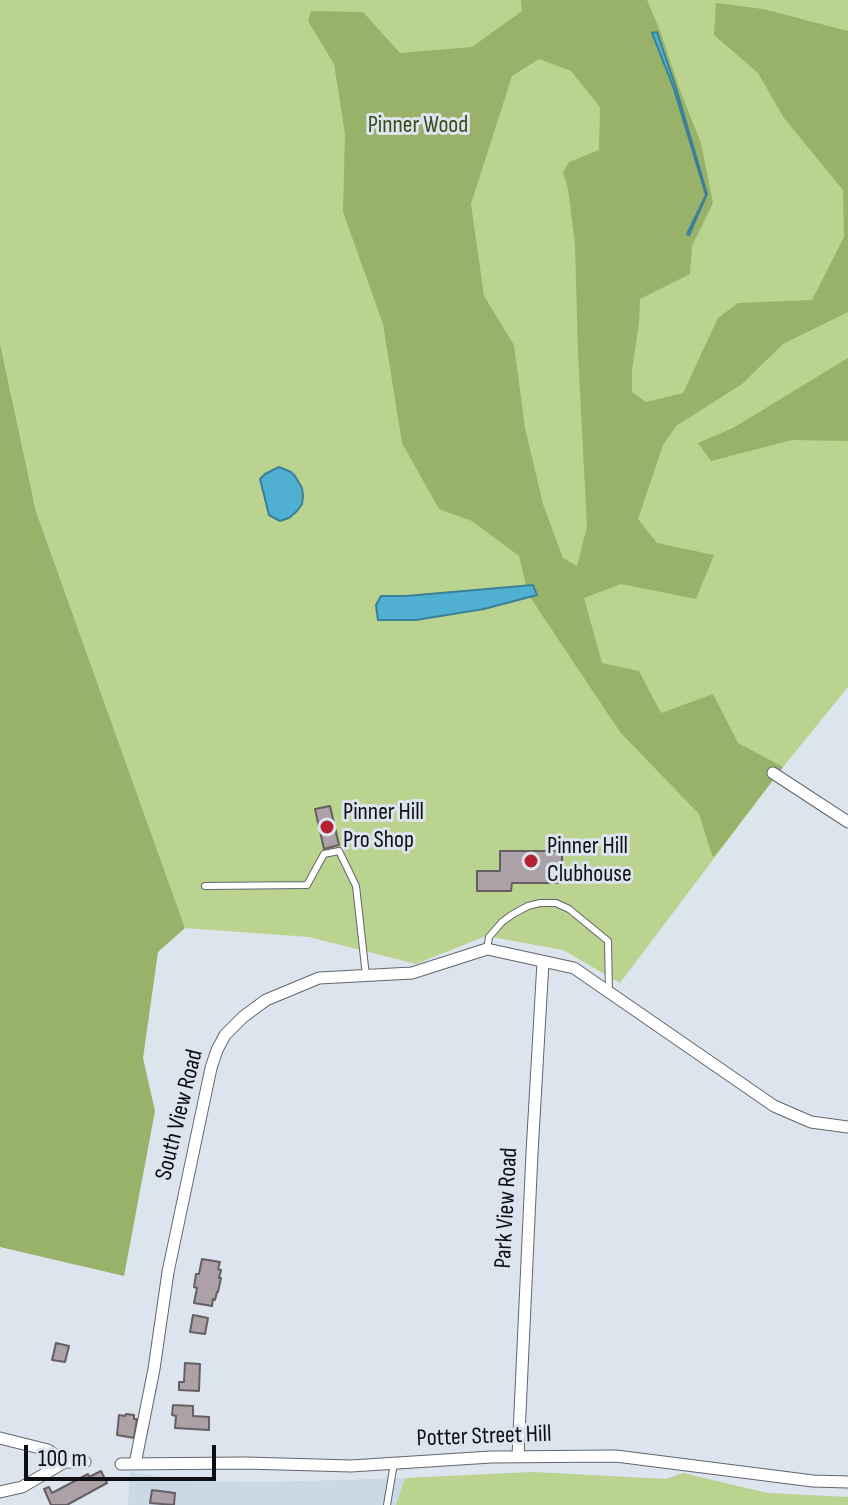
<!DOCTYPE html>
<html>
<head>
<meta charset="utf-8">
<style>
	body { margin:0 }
	#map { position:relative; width:848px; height:1505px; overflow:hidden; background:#dce4ed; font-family:"Sofia Sans Condensed",sans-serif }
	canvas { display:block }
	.scale { position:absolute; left:24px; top:1445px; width:192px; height:36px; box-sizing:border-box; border:4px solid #0d0f12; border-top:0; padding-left:10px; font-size:24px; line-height:28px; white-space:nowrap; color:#0d0f12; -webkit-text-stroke:6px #dce4ed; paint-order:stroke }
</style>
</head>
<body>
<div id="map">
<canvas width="848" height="1505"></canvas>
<div class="scale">100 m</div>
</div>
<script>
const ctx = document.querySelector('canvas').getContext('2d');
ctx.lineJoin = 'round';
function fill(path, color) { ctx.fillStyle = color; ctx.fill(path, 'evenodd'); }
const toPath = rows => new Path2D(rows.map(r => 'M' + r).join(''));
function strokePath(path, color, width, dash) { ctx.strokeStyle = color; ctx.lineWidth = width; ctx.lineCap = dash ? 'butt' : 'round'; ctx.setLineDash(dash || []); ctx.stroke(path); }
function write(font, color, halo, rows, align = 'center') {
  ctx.font = font + ' "Sofia Sans Condensed",sans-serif'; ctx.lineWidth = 6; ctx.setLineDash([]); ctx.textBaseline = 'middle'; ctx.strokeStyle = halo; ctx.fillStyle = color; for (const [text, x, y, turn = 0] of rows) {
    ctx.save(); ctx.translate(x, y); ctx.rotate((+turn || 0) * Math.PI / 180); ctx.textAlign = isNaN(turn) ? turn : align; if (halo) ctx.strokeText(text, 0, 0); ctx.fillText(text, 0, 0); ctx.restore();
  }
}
const built = toPath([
	[130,1472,189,1481,267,1482,481,1476,532,1472,666,1479,683,1473,767,1493,848,1497,848,1505,128,1505]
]);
const green = toPath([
	[0,0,848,0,848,687,783,767,620,983,563,950,486,936,416,964,309,937,185,928,36,510,0,342],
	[532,1472,666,1479,683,1473,767,1493,848,1497,848,1505,396,1505,405,1478]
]);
const forest = toPath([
	[521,0,647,0,659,28,681,93,701,143,713,203,692,246,690,274,640,299,639,323,632,370,632,392,646,402,683,393,718,318,738,303,812,300,844,237,843,190,784,118,758,73,714,35,716,3,763,9,848,31,848,312,783,344,742,384,676,426,663,445,638,519,657,543,714,555,696,599,621,584,584,598,602,663,639,671,661,713,713,694,738,743,783,767,714,857,712,855,699,814,620,732,528,594,519,556,472,521,439,509,402,443,383,324,343,212,345,133,334,64,308,21,311,11,363,12,400,53,472,47,522,11],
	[539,59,571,71,600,107,599,150,569,162,563,172,568,189,575,245,578,354,587,527,577,566,563,558,543,504,525,428,514,345,484,296,471,204,512,76],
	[0,343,36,511,185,928,158,952,143,1058,155,1111,124,1276,0,1247],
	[848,358,848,441,792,440,711,461,698,443,733,428]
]);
const water = toPath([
	[657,32,676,88,707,194,689,235,687,234,706,195,674,89,652,33,657,32],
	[279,467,291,472,295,476,302,488,303,496,302,504,297,511,289,518,280,521,269,515,260,479,265,474,279,467],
	[533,585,537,595,484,609,416,620,378,620,376,605,381,596,406,596,533,585]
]);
const building = toPath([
	[330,806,339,845,324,849,315,809,330,806],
	[500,851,562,851,562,883,512,883,511,891,477,891,477,871,500,871,500,851],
	[202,1259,220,1262,218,1269,221,1270,219,1278,221,1278,218,1292,217,1292,215,1300,213,1299,212,1306,194,1303,197,1288,194,1287,196,1274,199,1274,202,1259],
	[193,1315,208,1318,205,1334,190,1332,193,1315],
	[56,1343,69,1346,65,1362,52,1360,56,1343],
	[185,1363,200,1364,199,1391,179,1390,179,1382,184,1382,185,1363],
	[173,1405,193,1406,193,1416,209,1417,209,1430,175,1428,176,1416,172,1415,173,1405],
	[126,1414,134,1415,134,1419,137,1419,134,1438,117,1435,119,1415,125,1416,126,1414],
	[101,1471,107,1483,67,1505,51,1505,44,1489,49,1487,52,1493,88,1474,89,1477,101,1471],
	[152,1490,175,1493,174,1505,150,1503,152,1490]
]);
const service = toPath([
	[205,886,307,885,324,854,339,851,356,886,366,976],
	[487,949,489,937,502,922,513,914,528,906,540,903,556,903,569,909,608,941,609,993],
	[387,1505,394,1463]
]);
const minor = toPath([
	[773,773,848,822],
	[0,1438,48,1450,65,1462],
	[518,1456,532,1153,543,962],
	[65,1462,85,1462],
	[121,1464,246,1463,351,1466,491,1457,616,1456,813,1481,848,1482],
	[135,1464,154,1369,168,1272,211,1068,217,1050,225,1035,243,1017,266,1000,319,978,412,973,487,949,574,968,774,1106,811,1122,848,1127],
	[0,1492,22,1487,65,1462]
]);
const markers = [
	[327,827,8,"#b52333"],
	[531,861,8,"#b52333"]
];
const parkNames = [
	["Pinner Wood",418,126]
];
const poiNames = [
	["Pinner Hill",343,813],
	["Pro Shop",343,841],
	["Pinner Hill",547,847],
	["Clubhouse",547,875]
];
const streetNames = [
	["South View Road",180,1115,-76],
	["Park View Road",507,1208,-87],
	["Potter Street Hill",484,1437,-2]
];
fill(built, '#cbd8e6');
fill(green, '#bad48f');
fill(forest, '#98b269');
fill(water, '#4fb0d1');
strokePath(water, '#3b8098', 2);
fill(building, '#aba1a7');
strokePath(building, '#675e63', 2);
strokePath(service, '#60666e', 8);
strokePath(minor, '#60666e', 13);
strokePath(service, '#fff', 6);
strokePath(minor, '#fff', 11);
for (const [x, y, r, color] of markers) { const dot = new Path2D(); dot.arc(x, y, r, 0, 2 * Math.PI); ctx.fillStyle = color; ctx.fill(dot); strokePath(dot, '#dce4ed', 3); }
write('24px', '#3b4b17', '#dce4ed', parkNames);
write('24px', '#0d0f12', '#dce4ed', poiNames, 'left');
write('24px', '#0d0f12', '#dce4ed', streetNames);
</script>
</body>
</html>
